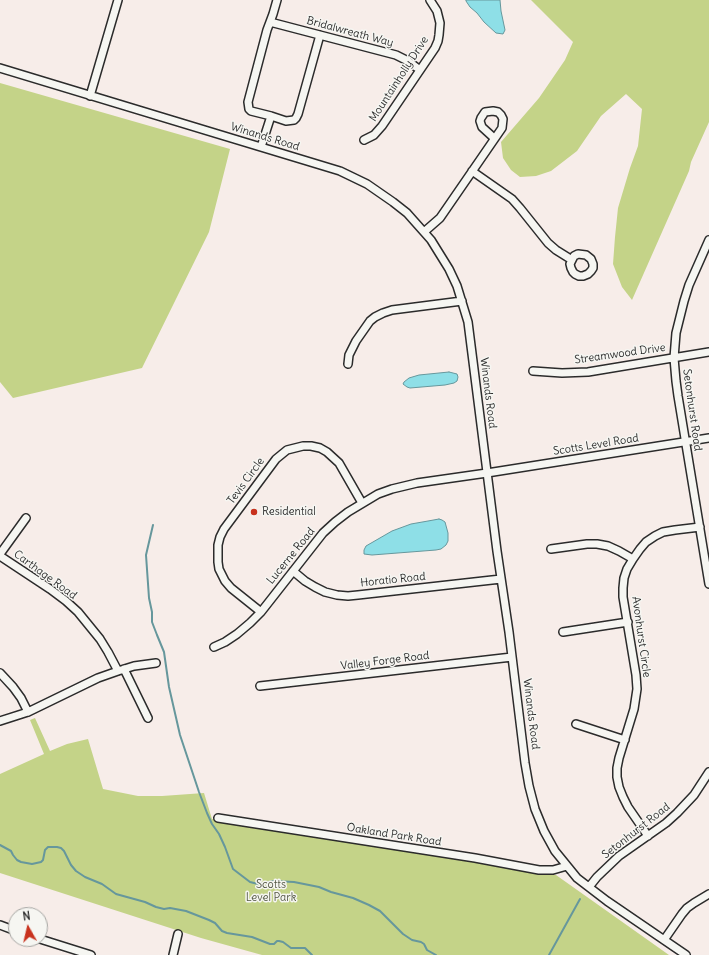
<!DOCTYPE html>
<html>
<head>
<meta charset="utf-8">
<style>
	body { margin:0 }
	#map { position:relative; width:709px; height:955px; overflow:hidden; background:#f7ede9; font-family:Delius,sans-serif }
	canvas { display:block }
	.north { position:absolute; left:8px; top:907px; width:40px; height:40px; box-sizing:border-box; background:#f6f6f2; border:1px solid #a5a5a2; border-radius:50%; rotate:352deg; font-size:11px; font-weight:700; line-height:16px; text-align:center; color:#2b2b2b }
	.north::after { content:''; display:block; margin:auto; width:14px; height:18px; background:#c8321e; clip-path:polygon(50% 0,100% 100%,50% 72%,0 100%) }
</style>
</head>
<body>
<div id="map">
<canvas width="709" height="955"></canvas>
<div class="north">N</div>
</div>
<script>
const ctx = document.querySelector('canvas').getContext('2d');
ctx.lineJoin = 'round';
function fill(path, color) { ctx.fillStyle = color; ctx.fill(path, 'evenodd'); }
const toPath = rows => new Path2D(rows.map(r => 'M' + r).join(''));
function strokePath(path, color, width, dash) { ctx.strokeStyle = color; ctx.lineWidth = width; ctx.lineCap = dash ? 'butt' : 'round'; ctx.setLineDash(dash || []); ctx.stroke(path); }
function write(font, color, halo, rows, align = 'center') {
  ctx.font = font + ' Delius,sans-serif'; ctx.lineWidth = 3; ctx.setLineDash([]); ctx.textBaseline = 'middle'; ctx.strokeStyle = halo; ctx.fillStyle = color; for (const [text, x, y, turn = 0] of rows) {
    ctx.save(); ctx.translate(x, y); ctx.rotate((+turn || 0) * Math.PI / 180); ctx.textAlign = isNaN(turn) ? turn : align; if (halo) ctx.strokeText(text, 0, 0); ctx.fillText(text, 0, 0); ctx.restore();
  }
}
const green = toPath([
	[531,0,709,0,709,122,691,162,689,171,632,300,622,287,613,264,615,237,618,208,630,168,638,146,642,109,626,94,601,116,577,151,551,171,536,176,520,177,511,170,503,158,501,142,539,98,565,60,573,42],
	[0,83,230,149,209,232,142,368,13,398,0,382],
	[35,718,50,751,67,744,88,739,103,789,138,796,162,796,204,793,212,819,244,822,556,875,669,955,262,955,201,938,0,873,0,774,44,754,30,720]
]);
const water = toPath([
	[466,0,500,0,501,11,505,30,503,34,496,33,484,22,477,13,470,7,466,1,466,0],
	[449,372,457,374,458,377,457,381,454,383,445,385,410,388,407,387,403,384,404,382,409,378,419,375,449,372],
	[439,519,442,520,445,522,448,533,448,541,446,545,441,549,436,550,372,555,364,554,364,550,366,546,392,531,411,524,428,521,439,519]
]);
const stream = toPath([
	[153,525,146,555,149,598,152,612,152,622,157,635,164,652,169,687,180,735,199,792,207,813,212,824,219,834,225,847,233,869,250,882,258,884,274,881,294,882,319,887,331,892,353,898,369,905,380,911,403,934,412,940,421,942,424,944,427,950,436,955],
	[0,845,11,851,13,855,17,860,21,862,32,864,41,862,43,860,45,850,48,847,57,847,61,848,64,851,71,865,76,871,85,877,102,884,116,894,145,902,156,907,164,909,170,908,186,911,209,920,215,923,222,931,227,933,252,937,270,944,274,944,277,941,279,941,283,942,291,948,305,948,312,955],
	[549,955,580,899]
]);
const minor = toPath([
	[277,0,273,14,267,30,248,102,249,109,251,111,271,116,286,121,294,120,296,118,298,114,320,35],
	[270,22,396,55,408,61,420,70],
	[0,68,340,171,367,184,393,202,407,213,431,240,449,269,457,286,468,322,497,551,509,632,525,763,529,786,535,809,544,831,555,851,577,878,607,901,686,955],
	[90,96,118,0],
	[364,140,374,135,382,126,435,48,438,41,439,35,440,23,437,11,430,0],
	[261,147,271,116],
	[472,171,512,199,520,208,548,243,556,250,572,260,570,264,571,268,573,272,575,274,579,276,583,276,588,274,591,271,593,268,593,264,591,259,586,255,578,254,574,256,572,260],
	[424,232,440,218,502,128,503,119,501,115,498,112,493,111,485,112,481,118,480,121,482,127,494,138],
	[709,240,689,285,684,301,676,333,674,358,676,381,678,396,709,584],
	[348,364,349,355,356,341,370,321,375,317,383,313,392,310,462,301],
	[533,371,562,373,588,372,709,352],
	[551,549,587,544,597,544,608,546,619,551,633,559],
	[0,554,26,518],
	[0,556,50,589,66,601,78,612,100,639,108,652,118,671],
	[293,571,305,581,315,587,325,592,337,595,348,596,358,595,501,579],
	[261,612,231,588,225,581,219,569,218,562,218,545,220,537,224,529,276,459,287,450,303,446,311,446,320,448,327,452,339,463,362,503],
	[563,632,628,622],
	[214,647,225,642,237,634,250,623,261,612,323,533,335,522,348,512,378,494,392,489,417,483,487,473,709,438],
	[124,669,148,718],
	[0,673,13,687,21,698,28,712],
	[260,686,512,657],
	[0,721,28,712,98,678,118,671,134,666,156,663],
	[576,724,625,740],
	[218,818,475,858,539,870,553,870,567,866],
	[648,836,628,807,623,797,619,787,617,777,617,768,619,758,634,709,637,689,636,675,623,597,623,588,624,578,627,569,633,559,640,549,646,542,655,536,663,532,675,530,700,527],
	[589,887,597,877,619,856,666,823,677,813,694,795,709,772],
	[0,925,16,931],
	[40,939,91,955],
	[664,940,682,914,687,908,694,903,709,894],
	[173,955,178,934]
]);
const markers = [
	[254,512,4,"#c8321e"]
];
const streetNames = [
	["Bridalwreath Way",350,32,15],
	["Mountainholly Drive",399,79,-57],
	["Winands Road",265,137,17],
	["Streamwood Drive",620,354,-8],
	["Winands Road",488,393,83],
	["Setonhurst Road",692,410,82],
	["Scotts Level Road",596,445,-9],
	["Tevis Circle",246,481,-54],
	["Lucerne Road",291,556,-51],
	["Carthage Road",45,575,36],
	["Horatio Road",393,580,-6],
	["Avonhurst Circle",641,637,82],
	["Valley Forge Road",385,661,-7],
	["Winands Road",531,714,83],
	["Setonhurst Road",636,831,-38],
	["Oakland Park Road",394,835,9]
];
const poiNames = [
	["Residential",262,512]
];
const parkNames = [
	["Scotts",271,885],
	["Level Park",271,898]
];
fill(green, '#c4d388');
fill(water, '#8edfe7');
strokePath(water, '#66979c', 1);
strokePath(stream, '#66979c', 2);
strokePath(minor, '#2b2b2b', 10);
strokePath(minor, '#f6f6f2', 7);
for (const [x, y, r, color] of markers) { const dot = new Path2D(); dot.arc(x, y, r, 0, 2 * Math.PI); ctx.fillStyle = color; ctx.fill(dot); strokePath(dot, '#f6f6f2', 1.5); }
write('11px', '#2b2b2b', '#f6f6f2', streetNames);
write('11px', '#2b2b2b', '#f6f6f2', poiNames, 'left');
write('11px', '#515542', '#f6f6f2', parkNames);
</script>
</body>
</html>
